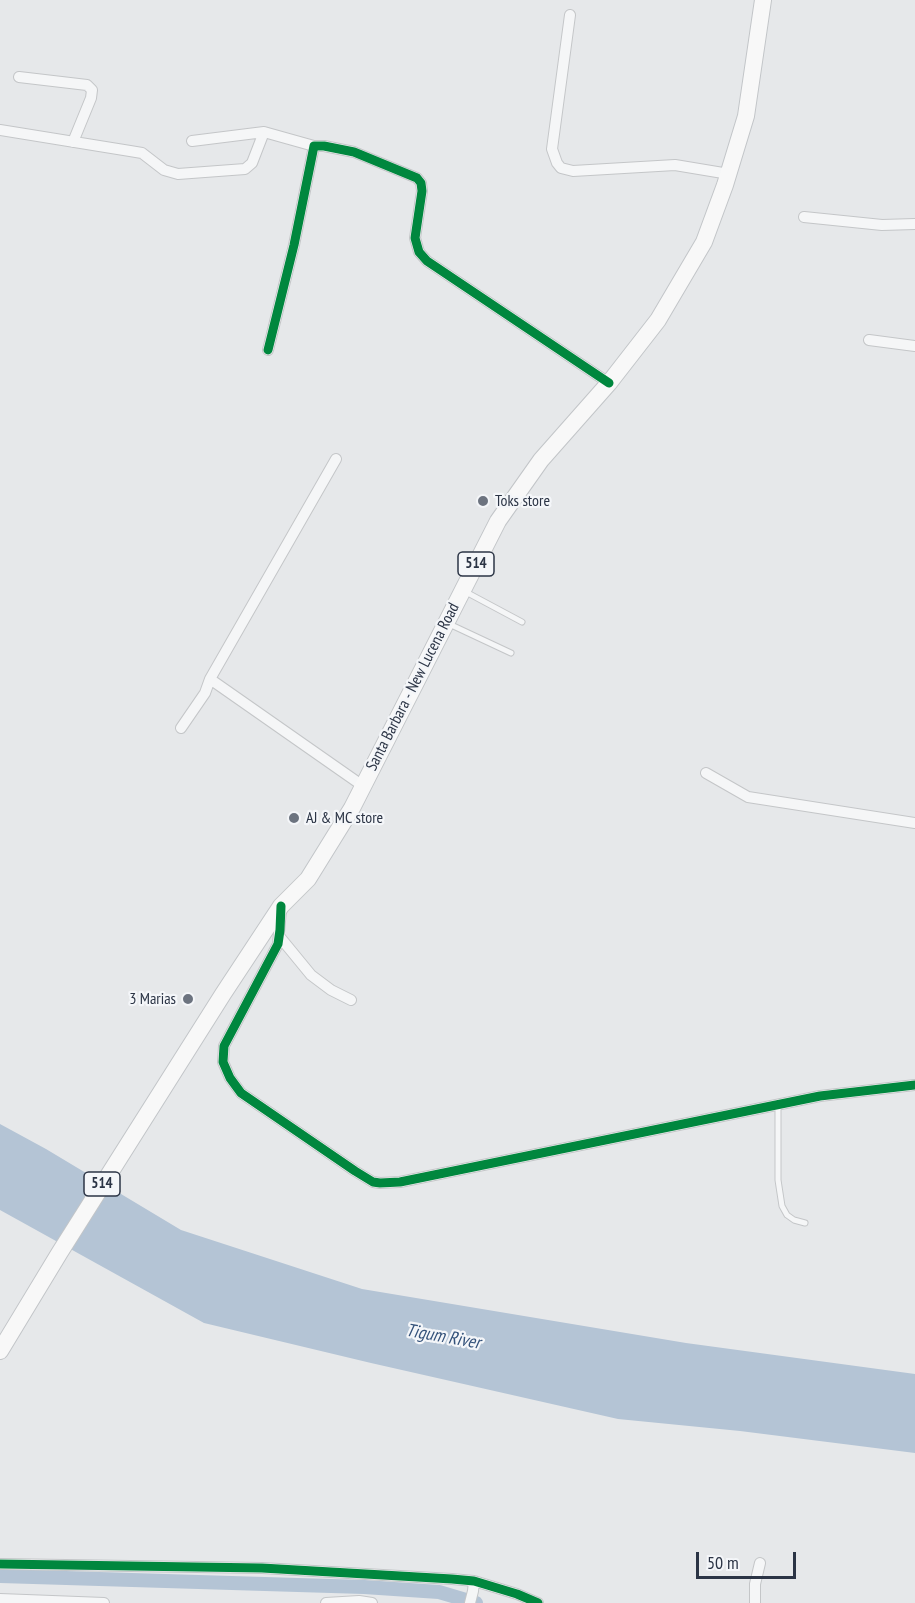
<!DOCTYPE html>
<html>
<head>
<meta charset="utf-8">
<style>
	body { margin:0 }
	#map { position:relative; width:915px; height:1603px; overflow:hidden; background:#e6e8ea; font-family:"PT Sans Narrow",sans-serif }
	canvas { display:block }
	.scale { position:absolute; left:696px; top:1552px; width:100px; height:27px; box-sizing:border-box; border:3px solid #2b3445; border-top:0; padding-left:8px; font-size:18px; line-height:21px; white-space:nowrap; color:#2b3445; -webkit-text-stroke:4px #f4f6f9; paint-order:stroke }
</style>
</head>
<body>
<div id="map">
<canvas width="915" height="1603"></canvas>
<div class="scale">50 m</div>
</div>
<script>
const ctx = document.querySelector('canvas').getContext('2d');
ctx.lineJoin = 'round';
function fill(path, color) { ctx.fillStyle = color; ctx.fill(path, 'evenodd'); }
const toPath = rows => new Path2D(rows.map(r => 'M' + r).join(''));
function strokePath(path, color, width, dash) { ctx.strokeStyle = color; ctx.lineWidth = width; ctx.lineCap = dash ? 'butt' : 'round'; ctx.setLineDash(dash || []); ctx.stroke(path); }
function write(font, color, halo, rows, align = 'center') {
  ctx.font = font + ' "PT Sans Narrow",sans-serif'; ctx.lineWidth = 4.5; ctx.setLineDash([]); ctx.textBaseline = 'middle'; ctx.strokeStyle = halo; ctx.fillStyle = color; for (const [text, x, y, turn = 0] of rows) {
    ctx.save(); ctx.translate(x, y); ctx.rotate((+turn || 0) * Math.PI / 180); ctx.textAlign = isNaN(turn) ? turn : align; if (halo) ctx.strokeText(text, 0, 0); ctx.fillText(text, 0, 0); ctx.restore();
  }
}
const water = toPath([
	[0,1124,46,1149,181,1230,362,1289,686,1343,915,1374,915,1453,740,1431,618,1419,371,1363,204,1323,0,1210]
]);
const canal = toPath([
	[0,1576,364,1587,439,1592,476,1603]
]);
const service = toPath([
	[464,591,522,622],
	[447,623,511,653],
	[778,1105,778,1180,782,1206,787,1215,794,1220,805,1223]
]);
const minor = toPath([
	[570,15,552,149,557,163,561,168,573,171,675,165,729,174],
	[19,77,87,85,92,90,91,98,73,142],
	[0,130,130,151,142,153,164,170,178,174,245,169,252,163,264,132],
	[192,141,264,132,314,146],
	[804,217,882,225,915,224],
	[869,340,915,346],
	[268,350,294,245,314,146,324,146,354,152,417,178,421,183,422,191,415,238,419,252,427,261,609,383],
	[210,679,336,459],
	[181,728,205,693,210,679,363,786],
	[706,773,748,797,915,823],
	[281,910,278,944,224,1046,223,1062,230,1078,241,1093,355,1171,373,1182,380,1183,400,1182,820,1096,915,1085],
	[279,936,311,975,331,990,351,1000],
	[0,1564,262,1568,452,1579,474,1581,517,1594,538,1603],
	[0,1599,104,1603],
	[326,1603,359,1601,372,1603],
	[470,1603,473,1591,474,1581],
	[755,1603,755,1584,760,1563]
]);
const primary = toPath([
	[0,1351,60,1252,223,994,281,906,308,879,352,808,498,521,541,460,609,383,658,320,704,242,725,185,746,116,763,0]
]);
const cycleway = toPath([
	[268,350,294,245,314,146,324,146,354,152,417,178,421,183,422,191,415,238,419,252,427,261,609,383],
	[281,906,280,930,278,944,224,1046,223,1062,230,1078,241,1093,355,1171,373,1182,380,1183,400,1182,820,1096,915,1085],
	[0,1564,262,1568,452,1579,474,1581,517,1594,538,1603]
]);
const markers = [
	[483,501,6,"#6c737f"],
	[294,818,6,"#6c737f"],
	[188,999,6,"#6c737f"]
];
const shields = [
	[476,564,36],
	[102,1184,36]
];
const shieldNames = [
	["514",476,564],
	["514",102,1184]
];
const poiNames = [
	["Toks store",495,501],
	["AJ & MC store",306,818],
	["3 Marias",176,999,"right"]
];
const streetNames = [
	["Santa Barbara - New Lucena Road",413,687,-63]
];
const waterNames = [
	["Tigum River",443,1337,10]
];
fill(water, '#b4c4d5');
strokePath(canal, '#b4c4d5', 14);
strokePath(service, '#c4c6c8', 7);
strokePath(minor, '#c4c6c8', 12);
strokePath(primary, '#c2c5c8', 18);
strokePath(service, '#f5f6f7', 5);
strokePath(minor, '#f5f6f7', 10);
strokePath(primary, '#f8f8f8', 16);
strokePath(cycleway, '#00873e', 9);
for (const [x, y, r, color] of markers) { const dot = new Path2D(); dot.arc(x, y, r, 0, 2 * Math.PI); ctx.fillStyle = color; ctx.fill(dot); strokePath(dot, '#f4f6f9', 2); }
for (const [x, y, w] of shields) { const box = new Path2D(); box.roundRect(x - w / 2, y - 12, w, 24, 4.5); ctx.fillStyle = '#f4f6f9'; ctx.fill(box); strokePath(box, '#2b3445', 1.5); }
write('bold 15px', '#2b3445', null, shieldNames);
write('16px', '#2b3445', '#f4f6f9', poiNames, 'left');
write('16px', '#2b3445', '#f4f6f9', streetNames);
write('italic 18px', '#34527a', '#f4f6f9', waterNames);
</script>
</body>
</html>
